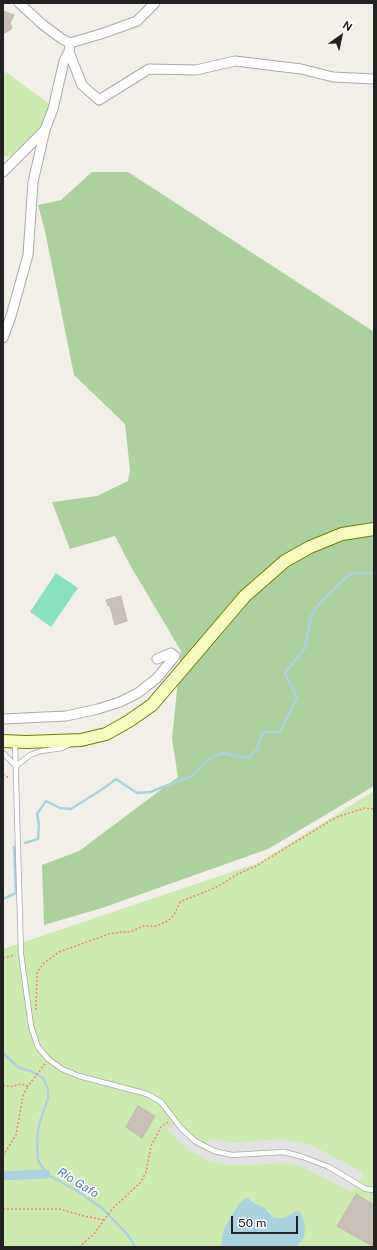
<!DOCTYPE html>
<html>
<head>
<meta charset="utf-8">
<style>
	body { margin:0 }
	#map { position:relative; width:377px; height:1250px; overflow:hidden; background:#f2efe9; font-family:"Public Sans",sans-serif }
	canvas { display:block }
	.frame { position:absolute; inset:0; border:4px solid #222; pointer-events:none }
	.north { position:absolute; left:321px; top:16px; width:40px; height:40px; -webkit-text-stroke:3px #fff; paint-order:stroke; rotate:33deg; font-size:11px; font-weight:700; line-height:16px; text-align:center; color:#222 }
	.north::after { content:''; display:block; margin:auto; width:14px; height:18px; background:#222; clip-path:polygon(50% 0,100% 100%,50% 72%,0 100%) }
	.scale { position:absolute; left:231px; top:1216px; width:67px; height:18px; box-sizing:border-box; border:2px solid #222; border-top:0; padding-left:5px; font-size:12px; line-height:14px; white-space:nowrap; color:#222; -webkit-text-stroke:3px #fff; paint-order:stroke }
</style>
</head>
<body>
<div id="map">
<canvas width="377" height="1250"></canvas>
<div class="frame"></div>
<div class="north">N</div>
<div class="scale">50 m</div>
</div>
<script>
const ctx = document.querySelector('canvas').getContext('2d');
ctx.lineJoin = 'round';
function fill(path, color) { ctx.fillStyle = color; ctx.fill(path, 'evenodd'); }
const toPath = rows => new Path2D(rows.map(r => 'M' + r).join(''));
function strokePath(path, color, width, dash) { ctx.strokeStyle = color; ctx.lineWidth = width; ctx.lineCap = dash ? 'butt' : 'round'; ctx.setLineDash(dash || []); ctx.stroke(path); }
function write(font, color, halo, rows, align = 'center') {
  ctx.font = font + ' "Public Sans",sans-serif'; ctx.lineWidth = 3; ctx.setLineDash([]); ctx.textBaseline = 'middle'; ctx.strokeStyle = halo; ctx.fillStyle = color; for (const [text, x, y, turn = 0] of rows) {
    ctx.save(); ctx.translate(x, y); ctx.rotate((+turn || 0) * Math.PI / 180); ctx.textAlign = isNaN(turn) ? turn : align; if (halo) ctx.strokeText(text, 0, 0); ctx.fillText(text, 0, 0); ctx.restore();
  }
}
const grass = toPath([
	[3,70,51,105,40,130,17,155,3,157],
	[374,791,374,1205,356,1194,337,1225,370,1245,369,1247,296,1247,303,1239,287,1216,283,1218,274,1218,269,1211,256,1204,250,1199,238,1205,227,1223,223,1232,221,1247,3,1247,3,949,258,863]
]);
const forest = toPath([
	[92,172,128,172,374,332,374,786,268,849,102,908,44,925,42,865,79,851,178,777,172,739,181,651,130,565,115,536,70,549,52,502,97,496,128,481,130,470,125,424,74,375,45,231,38,205,61,200]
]);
const pitch = toPath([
	[56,573,78,588,51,627,30,612]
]);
const parking = toPath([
	[174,1124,192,1143,205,1151,209,1139,232,1143,281,1139,311,1145,364,1173,352,1192,300,1166,283,1163,250,1165,226,1165,208,1160,187,1149,167,1129]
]);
const water = toPath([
	[248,1198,256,1204,265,1208,274,1218,283,1218,296,1211,300,1212,304,1221,305,1232,303,1239,296,1247,221,1247,223,1232,227,1223,238,1205,244,1199]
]);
const stream = toPath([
	[25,843,38,839,39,825,37,814,46,801,60,808,71,809,104,788,116,779,137,793,150,792,192,776,207,760,222,753,249,758,257,749,263,732,280,732,297,698,285,673,305,648,311,616,319,604,351,573,374,573],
	[3,899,16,893,14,847],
	[3,1053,18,1067,33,1072,43,1078,48,1089,48,1098,39,1124,37,1141,38,1160,46,1174,77,1191,102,1208,128,1235,135,1247]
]);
const canal = toPath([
	[3,1176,46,1174]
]);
const building = toPath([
	[3,11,14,15,10,23,12,28,10,30,3,34,3,11],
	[121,596,127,621,115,625,110,606,108,606,106,600,121,596],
	[138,1106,155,1116,142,1138,126,1127,138,1106],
	[356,1194,374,1205,374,1247,337,1226,356,1194]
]);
const path = toPath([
	[3,774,9,778],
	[3,958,15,955],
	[36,1010,37,972,44,963,59,952,109,934,121,932,130,932,143,926,156,926,168,921,174,915,180,902,219,886,236,875,256,866,337,817,365,808,374,809],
	[3,1085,10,1087,21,1084,28,1086,45,1064],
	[3,1156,16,1135,23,1096,28,1086],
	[3,1209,59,1209,84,1216,104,1220],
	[79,1247,94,1234,113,1208,141,1182,146,1172,151,1146,161,1127,168,1122]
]);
const lane = toPath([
	[15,742,21,954,31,1026,38,1047,48,1059,62,1069,79,1076,147,1094,161,1102,181,1128,195,1141,214,1151,232,1155,284,1152,303,1157,329,1167,366,1189,374,1190],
	[3,753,16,766,30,755,41,751,62,748,70,744]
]);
const street = toPath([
	[19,3,42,24,62,39,70,43],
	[155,3,137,21,104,33,70,43,69,52,82,85,99,100,149,69,196,70,235,61,301,69,333,77,374,79],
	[3,172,45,130,53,109,64,61,69,52],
	[3,338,11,316,28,255,33,182,45,130],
	[3,719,66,716,98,709,120,702,138,693,157,678,175,656,171,653,157,659]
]);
const secondary = toPath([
	[3,741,26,742,81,740,106,734,129,721,152,705,245,596,285,561,310,547,342,534,374,529]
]);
const waterNames = [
	["Río Gafo",78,1183,32]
];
fill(grass, '#cdebb0');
fill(forest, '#add19e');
fill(pitch, '#88e0be');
fill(parking, '#e2e2e2');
fill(water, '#aad3df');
strokePath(stream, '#aad3df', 2.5);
strokePath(canal, '#aad3df', 9);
fill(building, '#c7bfb8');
strokePath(building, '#c4b6ab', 1);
strokePath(lane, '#a9a9a9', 6);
strokePath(street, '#a9a9a9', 11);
strokePath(secondary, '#707d05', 14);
strokePath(path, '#fa8072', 1.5, [2, 2]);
strokePath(lane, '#fff', 4.5);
strokePath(street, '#fff', 9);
strokePath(secondary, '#f7fabf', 12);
write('italic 12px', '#4a7aab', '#fff', waterNames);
</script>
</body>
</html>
